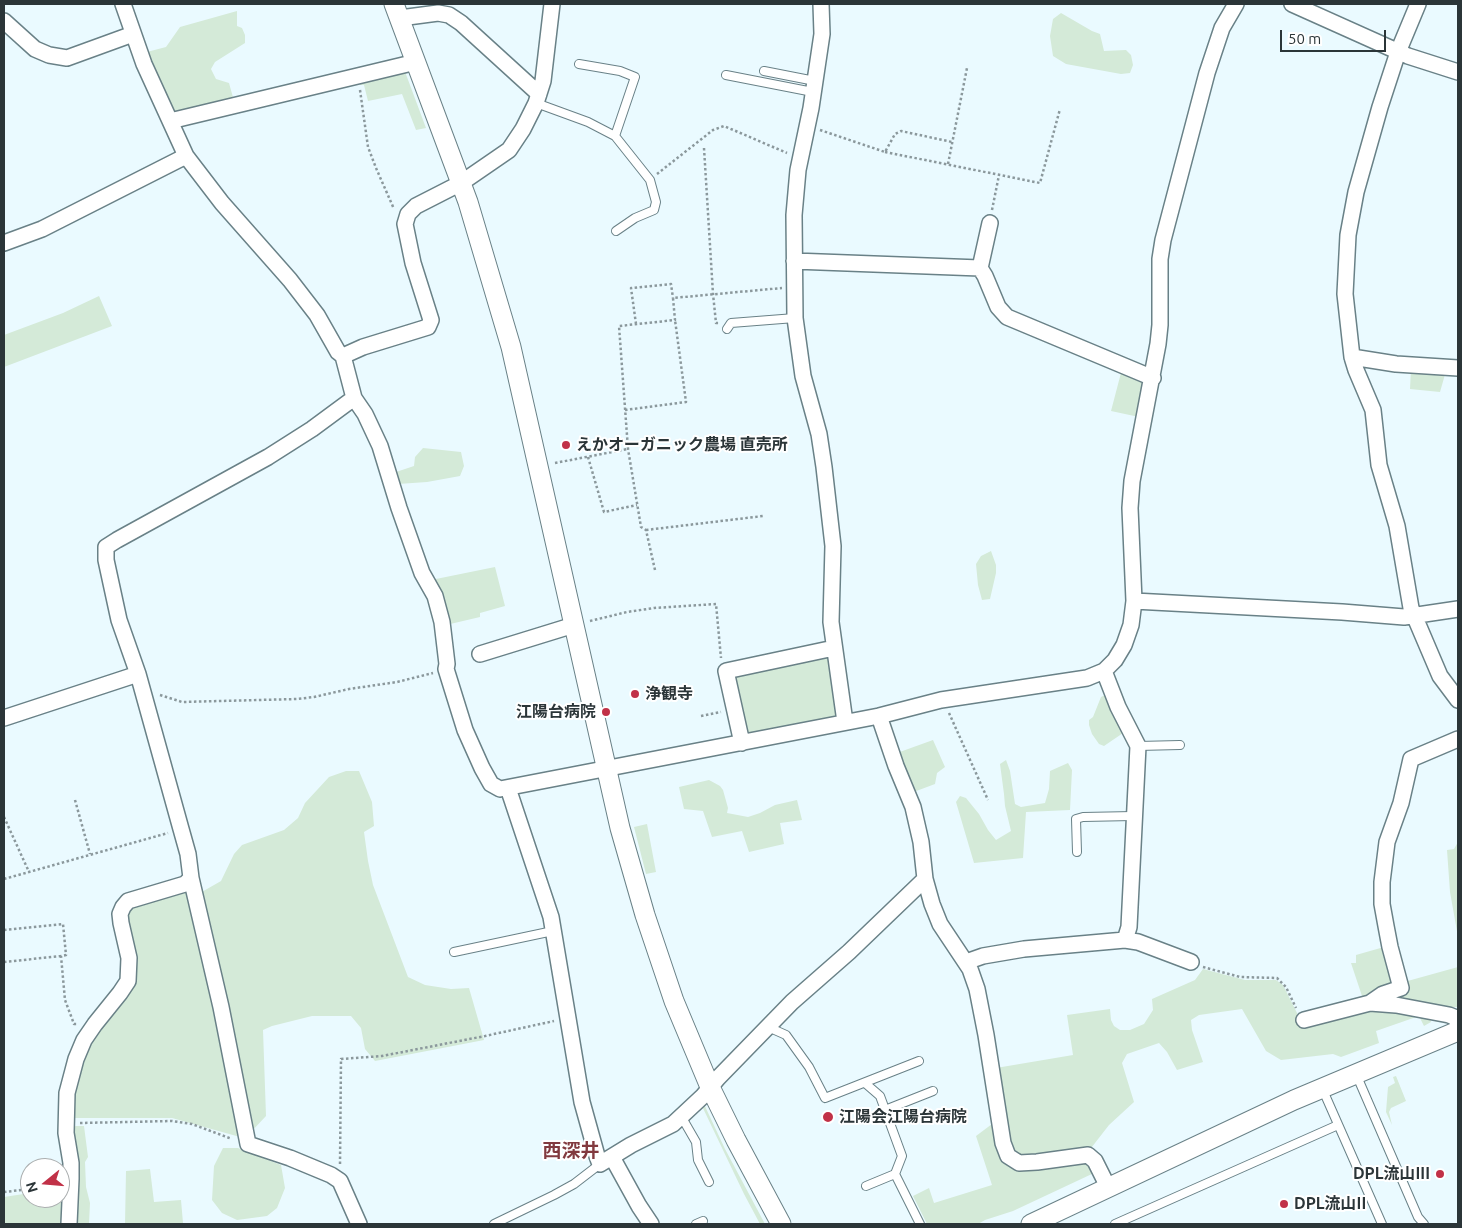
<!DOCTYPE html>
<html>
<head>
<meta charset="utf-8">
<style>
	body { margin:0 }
	#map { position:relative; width:1462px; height:1228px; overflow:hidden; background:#eafaff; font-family:Ubuntu,sans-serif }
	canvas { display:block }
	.frame { position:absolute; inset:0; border:5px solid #2b3538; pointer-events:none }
	.north { position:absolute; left:20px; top:1158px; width:50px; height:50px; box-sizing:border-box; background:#fff; border:1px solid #aaaeaf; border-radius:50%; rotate:253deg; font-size:14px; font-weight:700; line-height:20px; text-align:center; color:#2b3538 }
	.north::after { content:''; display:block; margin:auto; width:18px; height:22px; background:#c13147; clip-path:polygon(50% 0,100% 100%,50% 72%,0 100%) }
	.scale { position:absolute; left:1280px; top:30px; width:106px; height:22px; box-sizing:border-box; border:2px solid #2b3538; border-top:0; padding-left:6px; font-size:15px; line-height:18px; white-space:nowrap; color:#2b3538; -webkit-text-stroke:4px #fff; paint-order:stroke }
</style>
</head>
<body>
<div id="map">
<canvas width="1462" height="1228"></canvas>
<div class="frame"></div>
<div class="north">N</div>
<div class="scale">50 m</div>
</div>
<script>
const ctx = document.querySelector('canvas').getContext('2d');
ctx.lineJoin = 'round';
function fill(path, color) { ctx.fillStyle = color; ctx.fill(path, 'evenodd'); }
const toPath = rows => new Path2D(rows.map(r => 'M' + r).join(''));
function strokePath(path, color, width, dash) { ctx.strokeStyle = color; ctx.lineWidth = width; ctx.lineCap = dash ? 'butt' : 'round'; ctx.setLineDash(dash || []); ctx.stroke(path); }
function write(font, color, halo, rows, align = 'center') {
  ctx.font = font + ' Ubuntu,"Noto Sans JP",sans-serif'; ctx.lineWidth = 4; ctx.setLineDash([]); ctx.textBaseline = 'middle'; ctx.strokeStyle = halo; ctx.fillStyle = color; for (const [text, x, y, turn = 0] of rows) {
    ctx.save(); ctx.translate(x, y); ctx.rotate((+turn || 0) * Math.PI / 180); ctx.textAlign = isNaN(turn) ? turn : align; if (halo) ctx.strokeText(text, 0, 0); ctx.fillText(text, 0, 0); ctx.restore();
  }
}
const green = toPath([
	[237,11,237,26,242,28,245,35,245,43,215,62,211,69,216,79,229,83,234,101,173,114,143,53,166,47,180,27],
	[1061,13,1092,31,1100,34,1104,51,1126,50,1131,55,1133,65,1130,73,1121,74,1066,64,1053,56,1050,36,1053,19],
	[404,69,426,128,416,130,402,94,368,101,364,85,360,85,360,80],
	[99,296,112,326,4,367,4,335,63,313],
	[1122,369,1145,382,1139,417,1111,411],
	[1411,369,1446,371,1440,392,1410,389],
	[423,448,461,452,464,466,460,476,427,482,398,484,396,472,414,466,415,457],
	[991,551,996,565,996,573,990,599,982,600,978,585,976,564,981,556],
	[495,567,505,606,480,613,480,617,446,625,431,580],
	[831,652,838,718,744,736,733,673],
	[1109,693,1126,731,1104,746,1099,744,1092,734,1089,725,1089,720,1093,717,1101,697],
	[933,740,945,767,937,773,935,784,911,793,897,753],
	[1006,760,1010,771,1015,804,1021,807,1045,803,1049,789,1050,771,1068,763,1072,770,1070,810,1026,812,1023,858,974,863,956,802,960,796,966,798,979,814,988,830,996,840,1011,831,1005,806,1004,794,1000,764],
	[346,771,359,771,372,802,374,826,364,832,368,861,373,885,408,977,425,985,451,989,469,988,484,1040,375,1061,365,1049,361,1028,351,1016,312,1016,272,1026,263,1030,266,1116,251,1132,200,893,221,881,234,854,242,845,284,830,298,818,305,803,329,777],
	[709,780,720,786,723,790,728,808,727,813,748,817,760,813,775,805,797,800,802,820,780,823,784,844,749,852,742,831,712,837,703,811,684,809,679,787],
	[647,824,656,872,646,874,634,827],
	[1458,842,1458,937,1450,892,1447,850,1454,849],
	[190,890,240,1137,172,1118,73,1118,71,1098,88,1042,124,996,125,921,128,906],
	[1384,947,1394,987,1363,999,1351,963,1356,963,1356,955],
	[1458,967,1458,1007,1438,1007,1405,999,1386,997,1404,982],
	[1203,969,1245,980,1276,980,1283,985,1303,1025,1371,1009,1429,1016,1431,1022,1424,1026,1419,1016,1376,1031,1379,1043,1341,1057,1333,1054,1281,1060,1266,1051,1242,1009,1199,1015,1191,1020,1192,1030,1203,1062,1177,1070,1167,1052,1159,1043,1127,1054,1122,1063,1134,1102,1109,1125,1088,1152,1026,1159,1011,1151,996,1068,1073,1055,1067,1015,1110,1009,1111,1020,1114,1026,1120,1030,1130,1030,1144,1024,1153,1010,1152,999,1195,980],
	[1396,1076,1406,1101,1391,1108,1389,1112,1392,1125,1386,1112,1388,1087,1395,1083,1393,1077],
	[703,1102,725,1149,765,1224,760,1224,744,1194,701,1104],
	[996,1121,1009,1161,1089,1161,1094,1173,1013,1211,985,1220,978,1224,927,1224,913,1196,929,1188,934,1203,992,1185,976,1136],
	[76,1126,84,1126,88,1157,85,1162,86,1187,90,1203,89,1224,75,1224,71,1128],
	[223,1148,238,1148,281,1165,285,1188,277,1208,267,1216,237,1220,222,1213,212,1200,214,1166],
	[150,1169,154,1202,181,1200,183,1223,182,1224,125,1224,126,1171],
	[63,1184,62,1224,4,1224,4,1197,30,1193,30,1198,60,1198,60,1185]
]);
const path = toPath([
	[360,90,368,147,376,168,394,209],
	[820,130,885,152,895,134,901,131,952,142],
	[704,148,713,294,716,323,720,323],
	[885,152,1040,183,1060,109],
	[948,164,967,68],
	[657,174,713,130,724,126,787,153],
	[992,210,999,175],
	[636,324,631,288,671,284,673,298],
	[625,410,686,402,675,320],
	[588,457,604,512,637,505],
	[555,463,628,449],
	[646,530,763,516],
	[655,570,646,530,641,527,628,449,619,326,675,320,673,298,782,288],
	[590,621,627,612,654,608,716,604,721,658],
	[160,695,182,702,297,699,314,697,349,689,397,682,433,673],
	[949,713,988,800],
	[701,716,721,712],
	[75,800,90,854],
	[4,817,29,872],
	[4,879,168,833],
	[4,930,63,924,66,955,61,956,65,1000,74,1024,78,1024],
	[4,962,61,956],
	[1203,967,1240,977,1277,978,1286,987,1296,1008],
	[80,1123,172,1121,192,1124,232,1139],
	[340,1164,341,1059,382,1056,485,1036,554,1021],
	[4,1192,30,1189]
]);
const service = toPath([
	[764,71,815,81],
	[726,75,813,92],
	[536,103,588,122,615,136,635,77,620,71,579,64],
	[615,136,650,180,656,202,654,210,635,218,616,231],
	[727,329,731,323,795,318],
	[1138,746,1180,745],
	[1077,852,1076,819,1083,817,1133,816],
	[454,952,553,931],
	[768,1027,786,1035,809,1067,825,1098,919,1061],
	[1356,1074,1418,1217,1424,1224],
	[865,1083,880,1096,902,1156,895,1174],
	[1322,1088,1382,1224],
	[885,1110,933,1091],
	[681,1116,696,1142,698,1160,709,1182],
	[866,1186,895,1174,920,1224],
	[494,1224,554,1195,574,1184,600,1164],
	[696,1224,703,1221],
	[1115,1224,1338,1125]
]);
const minor = toPath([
	[123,4,144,64,186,156,222,203,290,280,317,315,338,352,343,356,354,398,365,414,380,446,399,508,422,573,435,596,442,622,447,664,446,669,465,730,482,768,491,784,500,789,879,716,941,700,1087,678,1104,671,1115,660,1124,645,1131,625,1134,601,1130,508,1132,481,1158,344,1160,325,1160,259,1163,240,1207,73,1222,28,1236,4],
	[821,4,822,34,811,108,798,170,794,215,795,318,803,376,819,434,824,467,833,546,831,622,845,722],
	[1292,4,1408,56,1458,72],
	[1418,4,1398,52,1380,107,1356,192,1348,235,1345,294,1352,357,1356,370,1373,410,1379,465,1397,526,1411,608,1440,676,1458,700],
	[400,18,438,13,449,15,461,23,539,94],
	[4,21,35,49,49,55,67,58,133,34],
	[170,121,416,62],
	[4,243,42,229,186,156],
	[794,261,980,268,985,276,998,307,1007,317,1153,378],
	[980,268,990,223],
	[343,356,363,347,428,327,431,320,413,263,405,224,408,214,416,206,461,183,509,150,523,129,536,103,543,81,552,4],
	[1352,357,1396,364,1458,368],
	[1134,601,1342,612,1404,617,1458,609],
	[480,654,574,625],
	[1104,671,1118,707,1138,746,1129,927,1125,940],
	[879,716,896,766,913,807,921,842,925,879,932,904,940,924,970,969,977,989,986,1035,1003,1143,1008,1156,1019,1163,1037,1162,1088,1155,1095,1161,1108,1187],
	[4,718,138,674],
	[1458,739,1411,759,1401,803,1387,842,1382,882,1382,904,1386,926,1390,947,1401,988,1383,994,1370,1003,1396,1005,1449,1015,1454,1017,1458,1022],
	[742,743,726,671,834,648],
	[508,788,551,917,582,1102,597,1156,600,1164,631,1145,673,1124,703,1096,718,1078,792,1002,849,952,925,879],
	[191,878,221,1007,248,1144,290,1158,331,1175,340,1181,359,1224],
	[966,962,983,956,1024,949,1125,940,1138,942,1191,962],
	[1304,1020,1370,1003],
	[612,1157,639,1206,651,1224],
	[69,1224,71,1179,71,1163,66,1133,67,1093,76,1059,84,1040,95,1024,120,993,128,981,129,958,121,923,120,914,123,907,128,901,185,884,191,878,188,854,181,829,138,674,119,620,106,560,106,547,117,540,268,457,312,429,354,398]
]);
const tertiary = toPath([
	[394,4,468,202,511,347,620,828,645,915,674,1001,710,1087,736,1140,781,1224],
	[1031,1224,1294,1100,1458,1031]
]);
const markers = [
	[566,445,5,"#c13147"],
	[635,694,5,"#c13147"],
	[606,712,5,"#c13147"],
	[828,1117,6,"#c13147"],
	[1440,1174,5,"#c13147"],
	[1284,1204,5,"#c13147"]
];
const poiNames = [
	["えかオーガニック農場 直売所",576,445],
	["浄観寺",645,694],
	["江陽台病院",596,712,"right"],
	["江陽会江陽台病院",839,1117],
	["DPL流山III",1430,1174,"right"],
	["DPL流山II",1294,1204]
];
const quarterNames = [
	["西深井",571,1151]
];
fill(green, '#d4ead8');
strokePath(service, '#698187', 10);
strokePath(minor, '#698187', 18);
strokePath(tertiary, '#698187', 21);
strokePath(path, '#8b989c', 2.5, [2.5, 2.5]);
strokePath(service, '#fff', 8);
strokePath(minor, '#fff', 15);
strokePath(tertiary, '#fff', 19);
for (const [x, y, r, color] of markers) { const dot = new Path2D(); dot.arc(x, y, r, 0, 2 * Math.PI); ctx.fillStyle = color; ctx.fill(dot); strokePath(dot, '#fff', 2); }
write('bold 16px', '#2b3538', '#fff', poiNames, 'left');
write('bold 19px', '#823a3f', '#fff', quarterNames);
</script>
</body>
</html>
